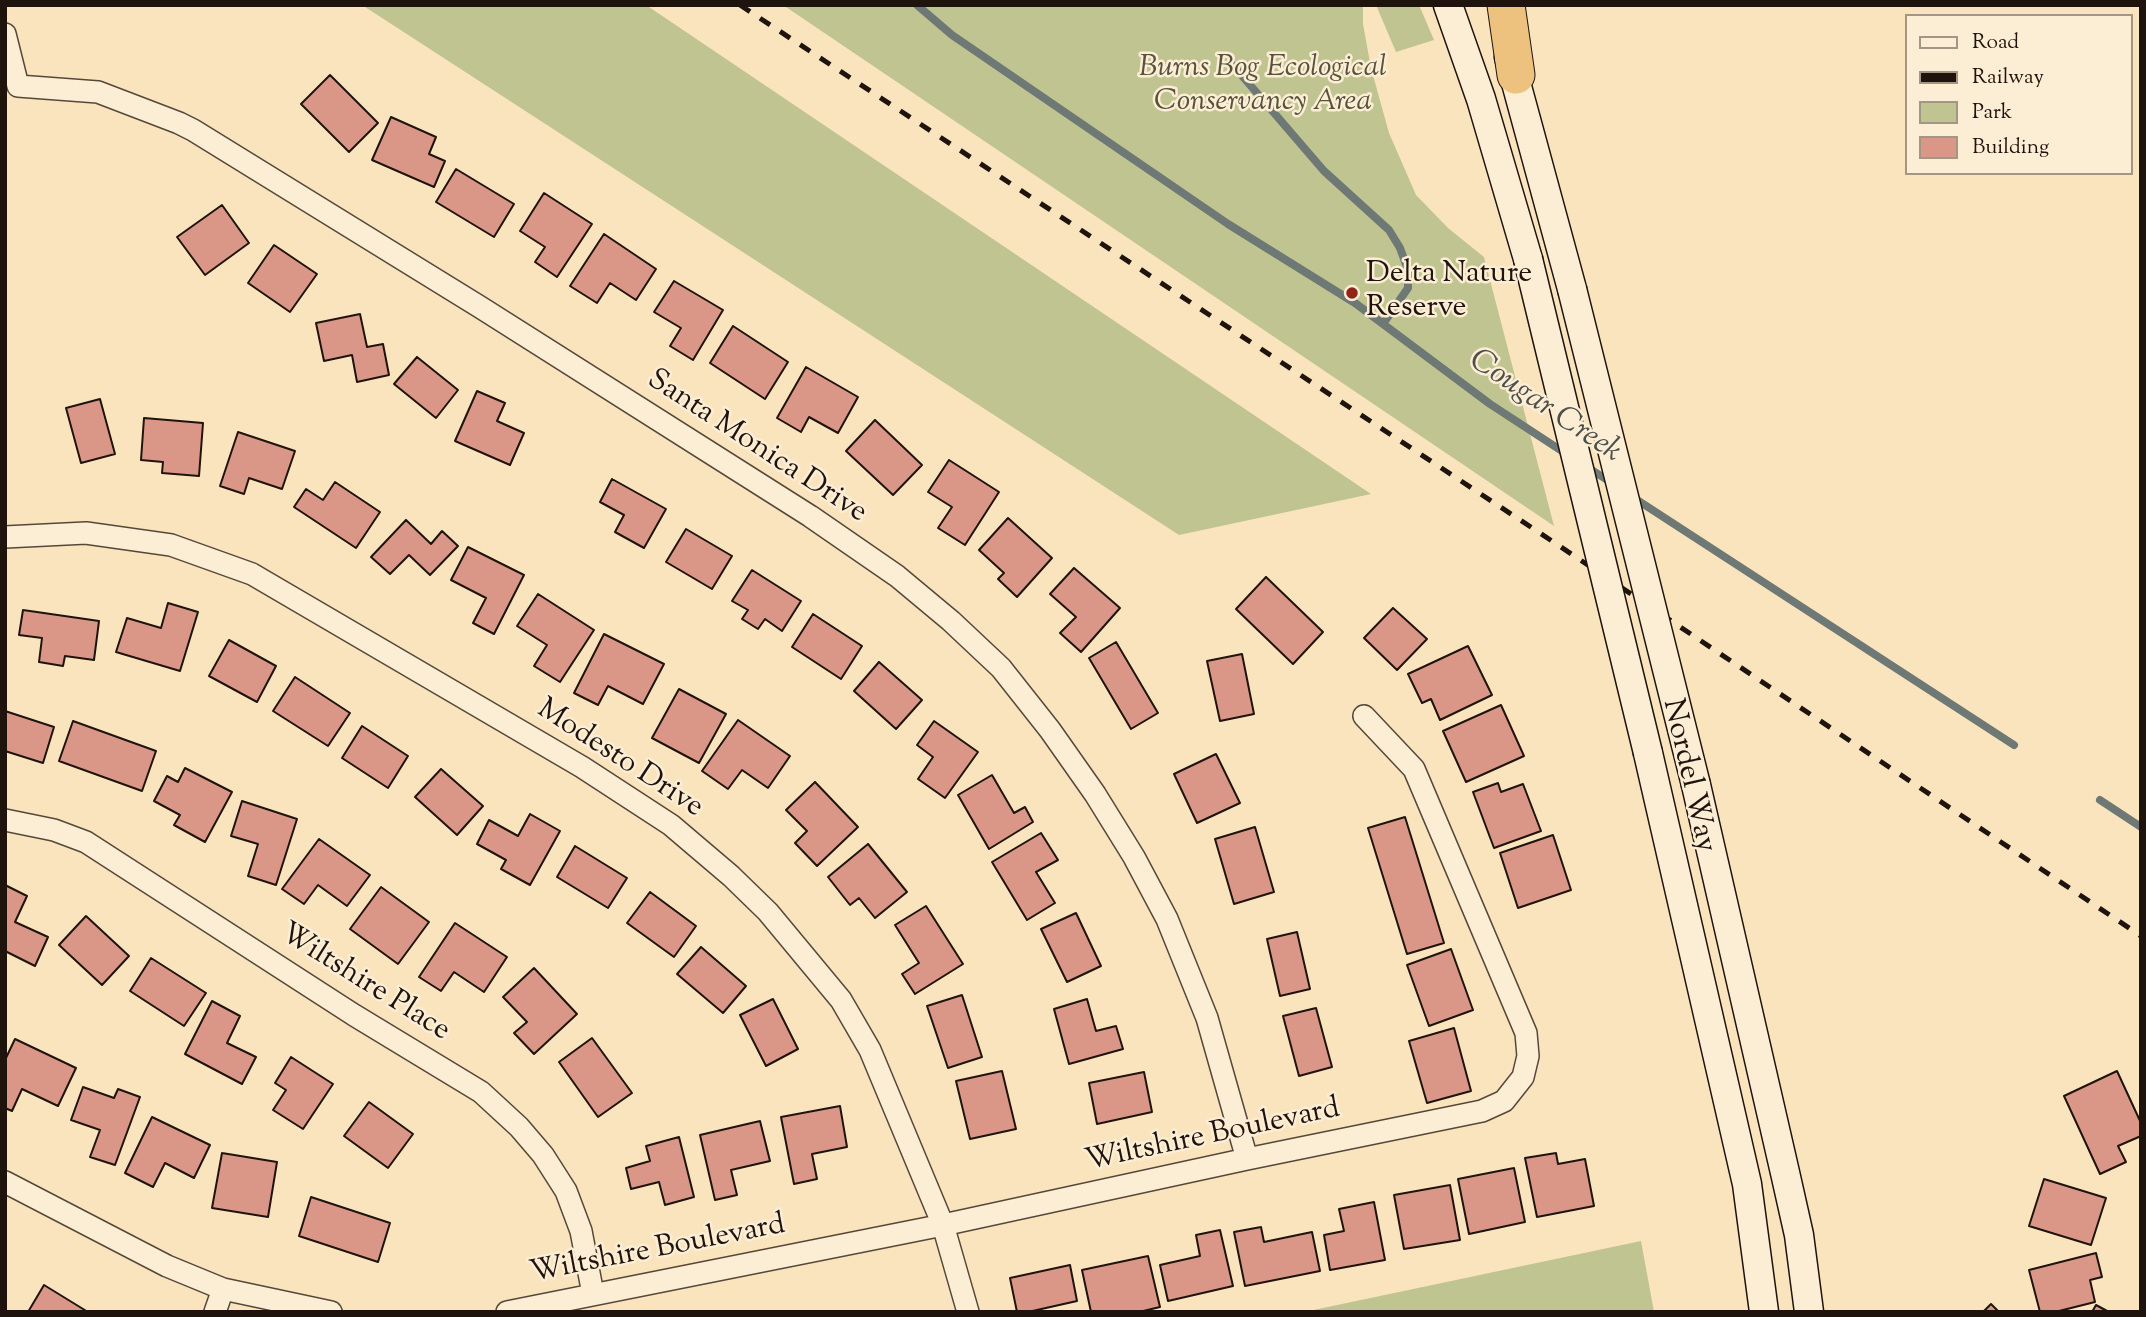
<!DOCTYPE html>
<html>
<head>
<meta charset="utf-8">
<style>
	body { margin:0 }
	#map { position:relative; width:2146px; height:1317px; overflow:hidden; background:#fae4be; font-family:"Sorts Mill Goudy",serif }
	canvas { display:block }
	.frame { position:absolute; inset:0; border:7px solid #1f140d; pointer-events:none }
	.legend { position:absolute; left:1905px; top:14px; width:228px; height:161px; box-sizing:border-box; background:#fcedd5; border:2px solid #a49685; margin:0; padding:9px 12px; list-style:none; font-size:21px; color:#1f140d }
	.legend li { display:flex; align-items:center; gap:14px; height:35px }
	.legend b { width:35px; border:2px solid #a49685 }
</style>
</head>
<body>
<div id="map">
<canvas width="2146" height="1317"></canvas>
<div class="frame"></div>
<ul class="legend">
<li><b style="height:9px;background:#fcedd5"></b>Road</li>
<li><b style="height:9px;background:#1f140d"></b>Railway</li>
<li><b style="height:19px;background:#bfc491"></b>Park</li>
<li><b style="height:19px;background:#da9788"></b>Building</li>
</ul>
</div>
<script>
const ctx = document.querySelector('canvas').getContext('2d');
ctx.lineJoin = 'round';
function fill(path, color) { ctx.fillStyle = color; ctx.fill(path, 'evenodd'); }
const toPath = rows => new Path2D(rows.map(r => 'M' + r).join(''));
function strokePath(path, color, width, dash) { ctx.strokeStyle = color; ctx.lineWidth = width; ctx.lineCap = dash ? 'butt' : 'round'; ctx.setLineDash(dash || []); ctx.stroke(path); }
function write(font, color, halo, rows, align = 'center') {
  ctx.font = font + ' "Sorts Mill Goudy",serif'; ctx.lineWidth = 5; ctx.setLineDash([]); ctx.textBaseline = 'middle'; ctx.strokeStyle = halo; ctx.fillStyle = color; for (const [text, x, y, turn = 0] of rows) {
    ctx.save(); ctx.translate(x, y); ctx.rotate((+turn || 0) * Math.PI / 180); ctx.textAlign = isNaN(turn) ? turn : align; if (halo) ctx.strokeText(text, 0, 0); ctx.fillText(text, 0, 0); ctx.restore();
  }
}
const green = toPath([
	[362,5,646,5,1371,494,1179,535],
	[783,5,1363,5,1363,24,1371,68,1389,133,1416,195,1448,228,1484,257,1554,526],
	[1376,5,1419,5,1434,40,1396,52],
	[1641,1241,1654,1312,1304,1312]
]);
const stream = toPath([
	[917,5,952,35,1228,224,1355,303,1490,404,1568,455],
	[1232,64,1324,171,1389,230,1400,248,1408,270,1408,288,1383,324],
	[1587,467,1612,483],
	[1631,496,2014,745],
	[2100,800,2141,827]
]);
const building = toPath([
	[330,75,378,123,349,152,301,104,330,75],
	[391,117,436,137,429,154,445,161,434,187,372,160,391,117],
	[456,169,514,204,494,237,436,202,456,169],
	[544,193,592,224,557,277,535,262,545,247,520,231,544,193],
	[222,205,249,243,205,275,177,237,222,205],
	[604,234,656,269,636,300,610,283,597,303,570,286,604,234],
	[274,245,317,274,290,312,248,283,274,245],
	[674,281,723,310,693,360,670,346,681,328,654,312,674,281],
	[360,314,367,347,383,344,389,375,357,382,352,355,324,361,316,323,360,314],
	[733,326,788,362,765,399,710,363,733,326],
	[417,357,458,390,436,418,394,384,417,357],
	[806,367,858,397,838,433,809,417,801,432,777,418,806,367],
	[477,391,505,403,497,421,524,433,510,465,455,441,477,391],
	[100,399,115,454,81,463,66,408,100,399],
	[144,418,203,423,199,476,162,473,163,462,141,460,144,418],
	[875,420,922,465,893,495,846,451,875,420],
	[238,432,295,451,282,489,249,478,244,494,220,486,238,432],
	[949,460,999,492,965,545,938,528,952,507,928,492,949,460],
	[612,479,666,509,644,548,615,532,624,515,600,502,612,479],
	[335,482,380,512,356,548,294,507,306,489,323,500,335,482],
	[1008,518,1052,558,1017,597,998,579,1004,573,979,550,1008,518],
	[406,520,431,544,442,531,458,546,430,575,409,555,390,574,371,557,406,520],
	[686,529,732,556,712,589,666,562,686,529],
	[468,547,524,575,494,634,473,623,486,598,451,580,468,547],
	[1074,568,1120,608,1081,652,1060,633,1076,617,1050,594,1074,568],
	[752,570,801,601,782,631,765,619,758,629,742,619,748,610,732,601,752,570],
	[1266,577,1323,632,1293,664,1236,609,1266,577],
	[538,594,594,630,560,682,534,666,547,645,517,626,538,594],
	[168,603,198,612,180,671,116,652,127,618,161,628,168,603],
	[1393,608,1427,639,1397,670,1364,638,1393,608],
	[23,610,99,621,94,660,65,656,63,666,39,662,42,638,19,635,23,610],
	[813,614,862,646,841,679,792,647,813,614],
	[604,634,664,664,643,704,608,686,598,705,574,693,604,634],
	[229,640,276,666,257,702,209,676,229,640],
	[1116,642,1158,713,1131,729,1089,658,1116,642],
	[1468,646,1492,695,1440,720,1431,699,1422,703,1408,674,1468,646],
	[1242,654,1254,714,1220,721,1207,661,1242,654],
	[879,662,922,700,896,729,854,691,879,662],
	[295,677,350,713,328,746,273,711,295,677],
	[679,689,726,714,699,763,652,738,679,689],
	[1501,705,1524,756,1466,782,1443,731,1501,705],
	[5,711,54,727,43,763,5,751,5,711],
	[738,720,790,756,768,788,742,770,728,789,702,771,738,720],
	[73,721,156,751,142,791,59,761,73,721],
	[934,721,978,752,945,798,918,779,933,757,917,745,934,721],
	[362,726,408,756,388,788,342,758,362,726],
	[1216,754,1240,803,1197,823,1174,774,1216,754],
	[185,768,232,792,205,842,174,825,180,815,154,801,167,776,178,782,185,768],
	[441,769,483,806,457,835,415,797,441,769],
	[992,775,1014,813,1025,807,1033,822,989,849,958,795,992,775],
	[815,782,858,827,817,866,795,843,807,831,786,810,815,782],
	[1498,783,1501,792,1523,784,1541,831,1494,848,1473,792,1498,783],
	[242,801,297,819,276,885,248,876,258,844,231,836,242,801],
	[530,814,560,831,530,885,501,869,506,860,477,844,489,820,518,836,530,814],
	[1405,817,1444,943,1407,954,1368,828,1405,817],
	[1255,827,1274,892,1234,904,1215,839,1255,827],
	[1041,833,1058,860,1036,872,1055,903,1027,920,992,862,1041,833],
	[1553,835,1571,890,1518,908,1500,853,1553,835],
	[319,839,370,875,347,906,318,885,304,904,282,889,319,839],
	[868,844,907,892,875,918,859,898,850,905,828,877,868,844],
	[575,846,627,878,608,908,557,877,575,846],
	[5,885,27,896,15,922,48,937,35,966,5,951,5,885],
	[381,887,429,922,398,964,350,929,381,887],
	[650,892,696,926,674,957,627,923,650,892],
	[926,906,963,964,915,994,902,974,919,963,895,925,926,906],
	[1076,913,1101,966,1067,982,1041,929,1076,913],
	[86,916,129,956,102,985,59,945,86,916],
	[455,923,507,957,484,992,454,972,441,991,419,977,455,923],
	[1297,932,1310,989,1280,996,1267,939,1297,932],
	[701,947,746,986,723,1013,677,974,701,947],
	[1451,949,1473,1010,1429,1026,1407,965,1451,949],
	[151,958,206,993,184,1026,130,991,151,958],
	[534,968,577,1014,534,1054,514,1033,527,1022,503,997,534,968],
	[962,995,982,1057,948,1068,927,1006,962,995],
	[773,999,798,1049,766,1066,740,1015,773,999],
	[1087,999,1096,1031,1116,1026,1123,1049,1069,1064,1054,1009,1087,999],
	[212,1001,240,1016,227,1043,256,1057,242,1084,185,1054,212,1001],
	[1316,1008,1332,1067,1299,1076,1283,1016,1316,1008],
	[1454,1028,1471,1091,1427,1103,1409,1041,1454,1028],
	[592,1038,632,1093,598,1117,559,1062,592,1038],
	[15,1039,76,1068,58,1106,22,1089,12,1111,5,1108,5,1060,15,1039],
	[291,1057,333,1084,303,1129,273,1110,286,1090,275,1083,291,1057],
	[1002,1071,1016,1129,970,1139,956,1081,1002,1071],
	[2117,1071,2141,1123,2141,1136,2118,1146,2126,1162,2100,1174,2064,1096,2117,1071],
	[1144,1072,1152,1112,1097,1124,1089,1083,1144,1072],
	[83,1087,114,1098,118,1089,140,1097,115,1165,90,1157,100,1130,71,1120,83,1087],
	[369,1102,413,1134,388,1168,344,1136,369,1102],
	[840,1106,847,1147,812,1154,817,1179,794,1184,781,1117,840,1106],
	[152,1117,210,1145,194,1178,165,1163,153,1187,125,1173,152,1117],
	[760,1121,770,1161,731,1170,737,1195,715,1200,700,1135,760,1121],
	[679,1137,694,1197,665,1205,659,1182,631,1189,626,1168,650,1161,646,1146,679,1137],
	[222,1153,277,1162,268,1217,212,1208,222,1153],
	[1556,1153,1558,1164,1585,1159,1594,1206,1537,1217,1525,1158,1556,1153],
	[1514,1168,1525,1222,1469,1234,1458,1179,1514,1168],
	[2044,1179,2106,1198,2091,1245,2029,1226,2044,1179],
	[1450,1185,1460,1240,1404,1249,1394,1195,1450,1185],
	[311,1197,390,1223,378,1262,299,1236,311,1197],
	[1374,1202,1385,1260,1330,1270,1324,1235,1344,1231,1339,1209,1374,1202],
	[1261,1227,1264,1242,1312,1232,1320,1271,1245,1286,1234,1232,1261,1227],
	[1220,1230,1233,1286,1168,1301,1160,1265,1200,1256,1196,1235,1220,1230],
	[2096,1253,2102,1277,2090,1280,2095,1302,2055,1312,2040,1312,2029,1270,2096,1253],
	[1148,1256,1160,1307,1139,1312,1091,1312,1082,1270,1148,1256],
	[1070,1265,1077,1301,1028,1312,1017,1312,1010,1278,1070,1265],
	[44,1285,88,1312,28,1312,44,1285],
	[1991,1304,1999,1312,1983,1312,1991,1304],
	[2096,1305,2109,1312,2092,1312,2096,1305]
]);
const minor = toPath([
	[5,34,18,86,98,92,179,123,193,130,480,307,810,516,897,576,951,621,1001,668,1050,730,1095,794,1134,857,1167,919,1207,1018,1247,1159],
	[5,537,86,533,171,545,252,574,582,767,671,825,731,876,768,912,841,1000,870,1050,943,1225,968,1312],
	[5,820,54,830,86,842,354,1015,481,1092,519,1127,543,1155,566,1191,581,1231,593,1294],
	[5,1182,167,1266,223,1289,331,1312],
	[215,1312,223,1289],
	[507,1312,943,1225,1247,1159,1482,1111,1504,1101,1523,1077,1528,1056,1526,1033,1414,769,1364,716]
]);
const secondary = toPath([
	[1448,5,1481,99,1528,259],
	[1509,57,1572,289],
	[1648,753,1747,1184,1764,1312],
	[1696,785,1786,1177,1799,1235,1809,1312]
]);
const motorway = toPath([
	[1506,5,1516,75]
]);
const rail = toPath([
	[740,5,1558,545,2141,936]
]);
const secondaryBridge = toPath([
	[1528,259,1648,753],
	[1572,289,1696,785]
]);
const markers = [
	[1352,293,7,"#8f2418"]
];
const parkNames = [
	["Burns Bog Ecological",1263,70],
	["Conservancy Area",1263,104]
];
const poiNames = [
	["Delta Nature",1366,276],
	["Reserve",1366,310]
];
const streetNames = [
	["Santa Monica Drive",756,448,33],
	["Modesto Drive",619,760,33],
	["Nordel Way",1687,776,77],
	["Wiltshire Place",364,984,32],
	["Wiltshire Boulevard",1213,1137,-12],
	["Wiltshire Boulevard",658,1251,-11]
];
const waterNames = [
	["Cougar Creek",1544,408,34]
];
fill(green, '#bfc491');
strokePath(stream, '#6e7976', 8);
fill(building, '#da9788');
strokePath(building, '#1f140d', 2);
strokePath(minor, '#564839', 24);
strokePath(secondary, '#1f140d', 31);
strokePath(motorway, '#1f140d', 39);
strokePath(minor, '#fcedd5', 21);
strokePath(secondary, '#fcedd5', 28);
strokePath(motorway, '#edc27f', 37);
strokePath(rail, '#1f140d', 5, [12, 12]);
strokePath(secondaryBridge, '#1f140d', 31, []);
strokePath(secondaryBridge, '#fcedd5', 28);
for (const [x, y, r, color] of markers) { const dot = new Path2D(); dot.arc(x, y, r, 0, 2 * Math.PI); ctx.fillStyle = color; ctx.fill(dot); strokePath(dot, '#fcedd5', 2.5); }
write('italic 30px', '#57523b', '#fcedd5', parkNames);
write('30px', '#1f140d', '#fcedd5', poiNames, 'left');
write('30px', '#1f140d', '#fcedd5', streetNames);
write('italic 32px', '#4d4f4a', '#fcedd5', waterNames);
</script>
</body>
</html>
